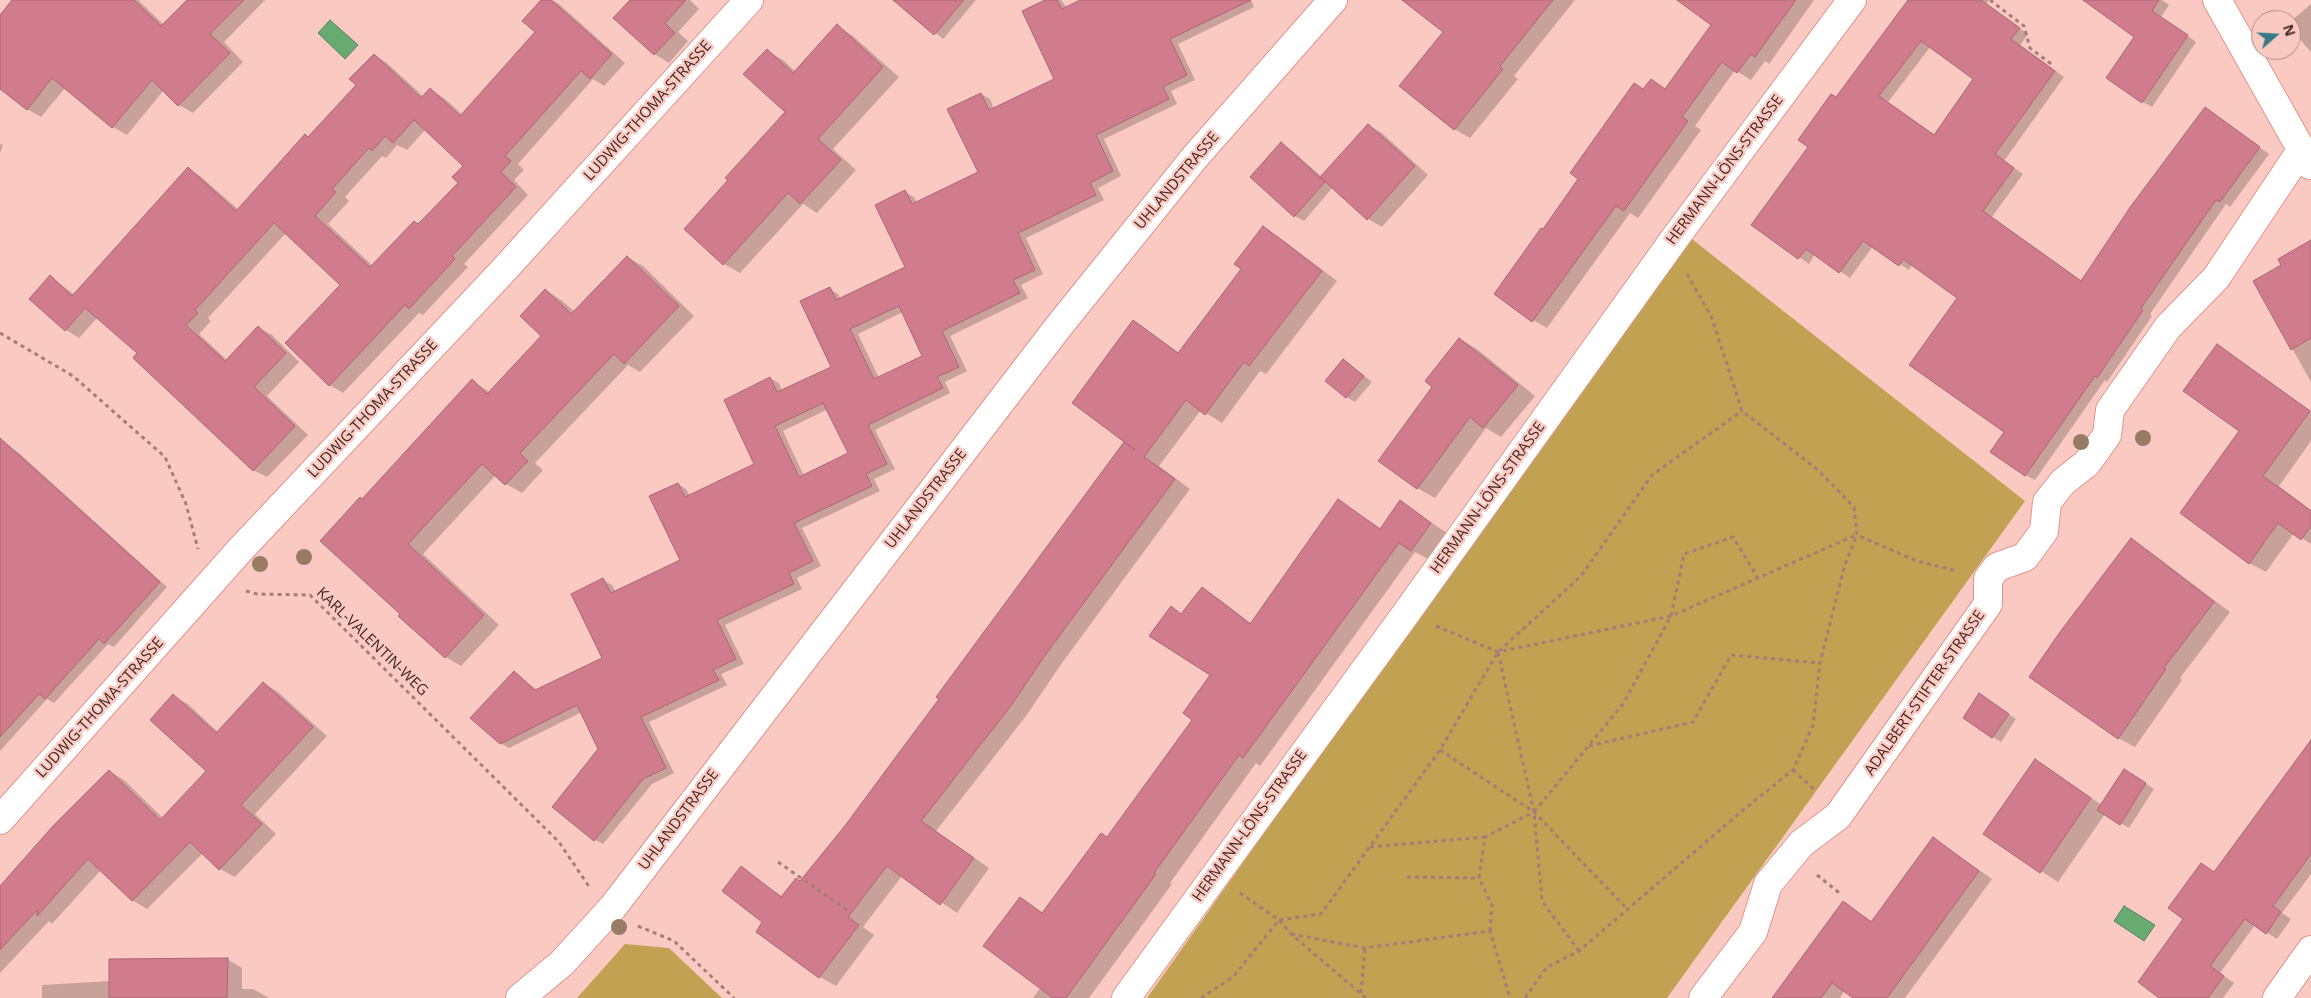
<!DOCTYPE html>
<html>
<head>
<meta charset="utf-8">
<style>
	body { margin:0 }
	#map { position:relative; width:2311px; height:998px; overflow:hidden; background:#facac2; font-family:"Open Sans",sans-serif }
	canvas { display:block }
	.north { position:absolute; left:2251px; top:10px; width:50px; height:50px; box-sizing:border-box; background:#facac2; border:1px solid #b28982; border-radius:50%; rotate:71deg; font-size:14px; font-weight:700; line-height:20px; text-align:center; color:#452723 }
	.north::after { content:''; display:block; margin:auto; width:18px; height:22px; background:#357c86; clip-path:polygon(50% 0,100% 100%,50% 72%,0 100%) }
</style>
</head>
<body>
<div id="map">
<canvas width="2311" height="998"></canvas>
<div class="north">N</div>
</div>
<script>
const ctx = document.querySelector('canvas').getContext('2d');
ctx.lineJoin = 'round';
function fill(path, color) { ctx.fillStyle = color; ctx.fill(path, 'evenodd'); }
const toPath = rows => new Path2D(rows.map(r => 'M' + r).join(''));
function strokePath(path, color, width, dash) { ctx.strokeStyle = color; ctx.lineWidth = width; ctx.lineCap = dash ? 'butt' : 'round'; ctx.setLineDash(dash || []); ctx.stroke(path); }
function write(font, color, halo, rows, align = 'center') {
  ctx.font = font + ' "Open Sans",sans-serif'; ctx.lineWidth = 5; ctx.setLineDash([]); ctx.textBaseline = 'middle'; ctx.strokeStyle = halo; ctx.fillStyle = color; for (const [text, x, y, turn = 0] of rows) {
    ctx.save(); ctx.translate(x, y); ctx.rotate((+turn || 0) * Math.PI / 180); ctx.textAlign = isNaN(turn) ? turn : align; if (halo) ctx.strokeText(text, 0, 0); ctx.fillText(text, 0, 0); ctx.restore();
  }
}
const forest = toPath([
	[1688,236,2025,501,1667,998,1147,998],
	[625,944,669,948,722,998,577,998]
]);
const water = toPath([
	[330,20,358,45,345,59,318,33,330,20],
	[2124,906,2155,925,2144,941,2114,921,2124,906]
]);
const shadow = toPath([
	[14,0,138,0,164,25,189,0,265,0,224,42,243,62,193,113,179,105,164,90,127,135,113,127,65,88,41,117,27,109,0,87,0,17],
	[543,0,552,0,559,4,625,63,604,86,593,79,518,164,524,170,514,180,528,195,464,264,468,267,423,315,419,313,343,393,330,385,341,285,286,233,208,318,211,321,199,334,227,360,259,328,272,335,299,362,267,396,308,435,267,477,253,470,139,353,98,317,79,338,66,330,50,277,75,295,188,169,201,177,239,210,357,85,374,55,387,63,424,97,431,90,444,98,463,115,537,32],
	[426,129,464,166,460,183,419,225,373,266,328,224,349,201,345,197,382,156,386,158,397,145,407,150],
	[632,0,690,0,699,9,678,32,688,41,669,63,655,54,615,18],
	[895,0,976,0,943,39],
	[1048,0,1061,0,1067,8,1083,0,1251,0,1254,7,1178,44,1195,80,1171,91,1177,104,1104,139,1121,176,1098,188,1104,200,1026,238,1043,274,1021,285,1028,298,950,336,967,371,945,382,950,393,875,430,895,469,874,479,880,491,802,528,821,566,797,578,802,589,725,625,744,664,721,674,727,685,649,722,674,773,652,784,603,844,595,840,599,749,582,712,509,748,500,743,514,672,537,690,603,659,603,580,612,585,616,592,682,561,678,484,686,489,690,496,756,464,770,378,779,383,782,391,833,367,830,289,838,294,841,299,906,268,905,192,914,197,917,203,979,173,981,94,990,99,994,109,1055,80],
	[903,312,923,356,879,378,858,334],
	[828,409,850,454,804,476,783,431],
	[1412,0,1575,0,1514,76,1518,79,1470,138,1454,129,1444,32],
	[1706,0,1814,0,1769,64,1765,61,1751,80,1735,70,1695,126,1701,130,1638,218,1630,213,1547,328,1533,320,1543,231,1651,80,1666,89,1713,25],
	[1909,0,1989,0,1986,4,2028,34,2020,45,2064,77,2004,161,2023,174,1992,217,2082,281,2205,108,2269,154,2230,207,2226,204,2150,314,2152,316,2107,382,2105,380,2035,480,2025,475,2006,432,1958,298,1912,265,1909,270,1873,246,1850,278,1815,254,1809,264,1753,225,1810,146,1837,98],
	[1931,46,1975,79,1935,135,1888,102],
	[2085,0,2162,0,2169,5,2161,17,2196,42,2152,107,2143,102,2136,37],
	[2311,4,2311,52,2291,29,2291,21],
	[837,26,853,36,899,77,833,149,856,170,817,213,803,204,740,273,724,264,786,112,767,51,783,60,796,72],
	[1368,125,1382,133,1428,175,1382,227,1368,219,1333,187,1304,221,1295,216,1252,177,1281,144,1290,149,1322,177],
	[0,144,3,145,0,153],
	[1264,228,1279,237,1337,281,1266,374,1260,371,1222,423,1201,410,1159,466,1190,489,1062,663,1026,716,936,831,989,868,957,913,902,876,863,927,874,935,836,986,820,977,758,932,764,922,741,868,783,897,801,882,845,828,1131,445,1134,321,1179,353,1243,269],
	[2311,249,2311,382,2255,282],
	[627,257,643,266,694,316,640,372,628,365,535,463,543,470,522,493,506,484,496,475,423,554,499,625,461,666,446,657,402,614,363,500,472,381,490,392,543,336,546,290,561,300,575,312],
	[1460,339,1477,349,1535,396,1501,437,1486,428,1435,498,1417,488,1434,387],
	[2217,346,2311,411,2311,441,2279,486,2311,510,2311,544,2294,533,2266,572,2249,563,2241,431],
	[1344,360,1372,382,1355,402,1347,397],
	[10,448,19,453,167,587,114,647,108,644,54,703,47,699,0,751,0,460],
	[1338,501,1381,529,1401,502,1447,533,1428,559,1415,552,1260,766,1256,763,1170,883,1172,884,1089,998,1033,998,1041,987,1020,898,1043,913,1107,838,1193,719,1212,675,1171,608,1183,615,1202,589,1218,598,1252,624],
	[2131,540,2148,550,2230,612,2180,678,2182,680,2135,747,2118,738],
	[263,683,278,692,327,736,255,814,276,834,235,877,220,869,203,853,147,909,132,900,101,870,52,924,49,921,0,973,0,887,109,771,124,780,163,818,208,771,173,696,188,704,218,732],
	[1988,700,2016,719,2001,742,1993,737],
	[2311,743,2311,874,2282,913,2291,919,2277,939,2255,925,2220,973,2234,983,2223,998,2158,998,2202,865,2215,872],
	[2035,761,2102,805,2133,775,2154,789,2129,828,2105,814,2058,882,1985,834],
	[1933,838,1992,879,1905,998,1856,998,1845,990,1840,998,1774,998,1843,902,1873,922],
	[227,959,242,968,242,989,253,989,269,998,42,998,42,985,110,981]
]);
const building = toPath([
	[12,0,134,0,161,26,187,0,244,0,210,34,230,53,178,106,152,80,112,128,52,78,27,110,0,89,0,15,12,0],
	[541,0,551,0,612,54,590,79,581,71,505,156,511,161,501,172,516,187,452,256,455,259,409,309,405,305,329,386,285,343,340,285,274,223,195,310,198,313,186,325,225,361,258,326,286,353,254,387,295,426,253,471,133,358,137,353,85,308,65,331,29,299,50,275,72,296,188,167,236,211,305,134,308,137,356,85,349,79,374,54,421,98,430,88,460,116,535,32,522,21,541,0],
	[414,120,463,166,452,177,458,183,418,224,414,221,370,267,315,216,336,192,332,189,369,148,372,151,385,136,393,143,414,120],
	[630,0,686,0,665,23,675,33,654,55,613,18,630,0],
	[893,0,964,0,934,35,893,0],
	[1045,0,1057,0,1062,9,1080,0,1251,0,1170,39,1187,75,1163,87,1169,99,1096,135,1113,171,1090,183,1096,195,1018,233,1035,270,1013,280,1020,293,942,331,959,367,937,377,943,388,868,425,887,464,866,474,872,486,794,523,813,561,789,573,794,584,717,620,736,659,713,670,719,680,641,717,666,768,643,779,594,841,552,807,598,749,577,705,500,744,470,718,514,671,535,690,602,658,571,594,603,578,611,593,680,560,649,496,678,483,685,497,754,464,724,400,770,377,777,392,831,367,800,301,830,287,836,300,905,267,875,205,905,190,912,204,978,172,947,109,981,93,989,110,1054,79,1022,11,1045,0],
	[899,306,922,356,874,379,850,329,899,306],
	[823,403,848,453,799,477,775,426,823,403],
	[1402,0,1553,0,1500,66,1503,69,1454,130,1399,86,1443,32,1402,0],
	[1677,0,1796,0,1755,57,1751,54,1737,73,1722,62,1682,117,1688,121,1624,211,1616,206,1532,322,1494,294,1541,228,1543,229,1578,179,1570,173,1634,83,1643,89,1651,79,1665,89,1711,25,1677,0],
	[1908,0,1981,0,2020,28,2011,39,2055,71,1995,154,2014,168,1983,211,2081,281,2131,206,2205,107,2260,147,2220,202,2216,200,2141,308,2143,310,2097,378,2095,376,2025,476,1990,452,2004,432,1909,365,1957,298,1903,259,1899,266,1863,241,1839,273,1806,249,1798,259,1751,225,1808,147,1798,140,1831,94,1836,97,1908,0],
	[1921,41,1973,79,1934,135,1879,96,1921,41],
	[2083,0,2159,0,2152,11,2188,35,2142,103,2106,78,2134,37,2083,0],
	[837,24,883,67,818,139,841,160,800,204,788,193,723,265,684,229,728,180,725,178,785,112,743,74,767,49,793,73,837,24],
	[1368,124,1415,166,1367,220,1320,177,1368,124],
	[1281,142,1325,182,1294,217,1250,177,1281,142],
	[1263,226,1322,271,1249,366,1244,362,1205,415,1186,400,1144,457,1175,479,1046,654,1010,707,921,821,974,858,940,905,887,866,848,917,859,925,819,978,756,932,762,922,722,891,741,866,781,897,796,878,800,881,844,827,901,750,939,699,936,697,1124,442,1135,450,1072,403,1133,320,1178,353,1241,269,1234,264,1263,226],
	[2311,240,2311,338,2291,350,2253,281,2281,265,2278,259,2311,240],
	[627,256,679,306,624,364,614,354,520,453,528,461,505,485,482,464,408,544,484,615,445,658,398,616,400,614,320,541,360,497,362,499,472,379,487,394,541,336,520,316,545,289,571,314,627,256],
	[1459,338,1518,385,1483,428,1470,417,1417,489,1378,461,1432,387,1425,381,1459,338],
	[2217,344,2310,411,2263,476,2311,511,2311,526,2301,540,2278,523,2249,564,2180,513,2239,431,2183,391,2217,344],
	[1343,359,1364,376,1346,398,1325,381,1343,359],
	[0,438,160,582,104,644,99,639,45,699,39,694,0,737,0,438],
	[1338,499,1380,529,1400,500,1431,523,1411,551,1399,543,1243,758,1239,755,1154,873,1156,874,1066,998,1053,998,983,946,1020,897,1042,913,1101,833,1107,837,1192,720,1183,713,1210,675,1149,636,1171,606,1181,614,1202,587,1250,624,1338,499],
	[2131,538,2214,602,2164,668,2166,669,2118,739,2029,677,2060,632,2131,538],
	[263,682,313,727,241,805,262,824,219,870,190,842,132,901,88,859,37,916,37,910,0,950,0,886,53,826,109,770,160,820,206,771,150,720,173,694,216,733,263,682],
	[1979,693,2009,714,1992,738,1963,718,1979,693],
	[2311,740,2311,854,2273,906,2281,912,2266,934,2245,919,2210,966,2224,976,2208,998,2159,998,2138,982,2183,919,2168,908,2201,863,2214,872,2311,740],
	[2035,759,2091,798,2040,873,1983,834,2035,759],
	[2124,769,2146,783,2120,825,2097,810,2124,769],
	[1933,837,1979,871,1887,998,1853,998,1832,983,1821,998,1772,998,1843,901,1871,922,1933,837],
	[228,958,227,998,109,998,109,959,228,958]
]);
const path = toPath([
	[1990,0,2024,26,2030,48,2054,66],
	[1687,274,1712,318,1742,411,1818,470,1854,507,1857,535,1917,561,1957,571],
	[0,333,73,376,165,457,186,504,198,549],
	[246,591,257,594,310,595,559,842,590,888],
	[1436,626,1498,652,1671,616,1856,535],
	[1589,746,1693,722,1731,655,1820,663],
	[1440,750,1534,812,1628,910],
	[1793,770,1816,791],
	[1370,847,1485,837],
	[778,862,850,912],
	[1817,875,1842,895],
	[1407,877,1479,878],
	[1240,893,1279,920,1291,934,1366,998],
	[638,926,674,941,734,998],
	[1490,931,1492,905,1479,878,1485,837,1534,812,1498,652],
	[1291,934,1365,948,1490,931,1510,998],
	[1579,951,1542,901,1534,812,1623,704,1671,616,1684,554,1733,537,1758,578],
	[1361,993,1365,948],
	[1201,998,1233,977,1279,920,1321,914,1440,750,1498,652,1581,576,1652,475,1742,411],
	[1525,998,1547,967,1579,951,1742,811,1793,770,1813,725,1820,663,1845,564,1857,535]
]);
const minor = toPath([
	[2217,0,2310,165],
	[0,820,240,550,502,272,749,0],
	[520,998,562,963,613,907,1059,326,1195,157,1333,0],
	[1126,998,1407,612,1675,238,1852,0],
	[1703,998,1753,932,1768,884,1802,843,1838,816,1988,604,1988,579,1997,567,2025,557,2044,531,2047,502,2063,482,2087,463,2107,435,2110,410,2168,327,2216,278,2302,149],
	[2277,998,2311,950]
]);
const trees = [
	[2143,438],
	[2081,442],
	[304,557],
	[260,564],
	[619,927]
];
const streetNames = [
	["LUDWIG-THOMA-STRASSE",648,111,-48],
	["HERMANN-LÖNS-STRASSE",1725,170,-53],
	["UHLANDSTRASSE",1177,181,-50],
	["LUDWIG-THOMA-STRASSE",373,409,-47],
	["HERMANN-LÖNS-STRASSE",1488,498,-54],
	["UHLANDSTRASSE",926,499,-52],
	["KARL-VALENTIN-WEG",372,642,44],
	["ADALBERT-STIFTER-STRASSE",1925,693,-55],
	["LUDWIG-THOMA-STRASSE",100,708,-48],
	["UHLANDSTRASSE",679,820,-53],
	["HERMANN-LÖNS-STRASSE",1250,826,-54]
];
fill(forest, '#c1a252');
fill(water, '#67aa72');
strokePath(water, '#5d835a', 1);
fill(shadow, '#0003');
fill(building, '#d07c8c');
strokePath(building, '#ae6573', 1);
strokePath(minor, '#e1958a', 30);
strokePath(path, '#a67e78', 3, [4, 4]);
strokePath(minor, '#fff', 28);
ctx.fillStyle = '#987b64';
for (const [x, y] of trees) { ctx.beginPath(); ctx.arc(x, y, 8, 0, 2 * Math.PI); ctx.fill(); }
write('15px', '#452723', '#facac2', streetNames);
</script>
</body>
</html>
